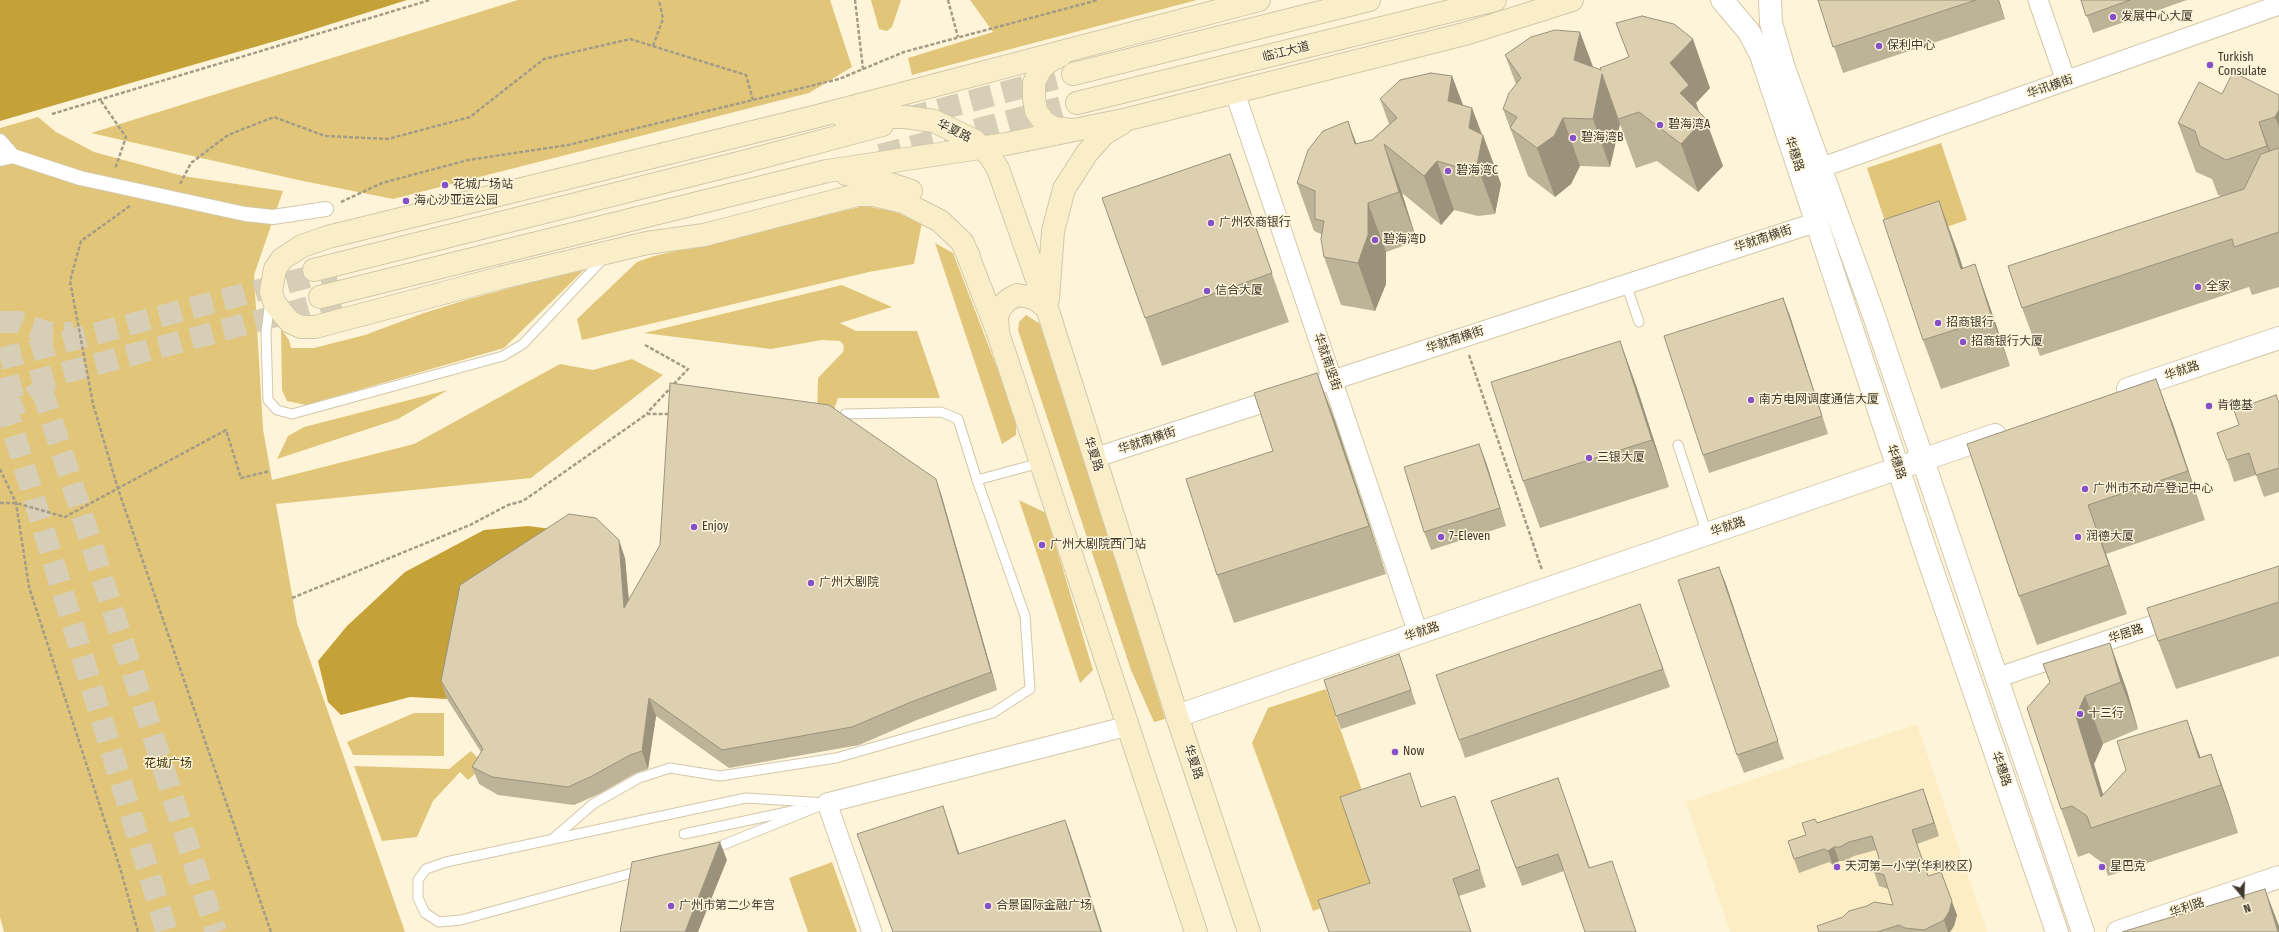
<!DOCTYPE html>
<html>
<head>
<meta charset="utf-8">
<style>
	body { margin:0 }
	#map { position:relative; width:2279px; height:932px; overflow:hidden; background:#fef4da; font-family:"Fira Sans Condensed",sans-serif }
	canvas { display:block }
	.north { position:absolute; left:2223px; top:876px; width:40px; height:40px; -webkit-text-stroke:3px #fef4da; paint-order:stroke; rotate:161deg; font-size:11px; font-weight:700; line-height:16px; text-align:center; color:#3d382b }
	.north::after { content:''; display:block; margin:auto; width:14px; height:18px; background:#3d382b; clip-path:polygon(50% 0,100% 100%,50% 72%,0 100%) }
</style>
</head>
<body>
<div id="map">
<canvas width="2279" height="932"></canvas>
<div class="north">N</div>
</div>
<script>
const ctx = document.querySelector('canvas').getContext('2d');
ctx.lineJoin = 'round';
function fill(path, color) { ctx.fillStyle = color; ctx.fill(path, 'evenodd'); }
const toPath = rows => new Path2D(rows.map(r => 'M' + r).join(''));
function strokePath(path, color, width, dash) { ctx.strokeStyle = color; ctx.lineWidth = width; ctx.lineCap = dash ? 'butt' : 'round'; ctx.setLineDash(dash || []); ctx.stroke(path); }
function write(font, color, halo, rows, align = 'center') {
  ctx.font = font + ' "Fira Sans Condensed","Noto Sans SC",sans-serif'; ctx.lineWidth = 3; ctx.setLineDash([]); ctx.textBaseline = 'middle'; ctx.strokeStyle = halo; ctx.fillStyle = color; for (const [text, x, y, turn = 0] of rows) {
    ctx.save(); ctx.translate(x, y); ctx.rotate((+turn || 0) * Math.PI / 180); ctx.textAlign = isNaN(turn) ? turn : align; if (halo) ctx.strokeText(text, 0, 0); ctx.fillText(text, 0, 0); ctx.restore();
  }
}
const built = toPath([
	[1917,724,1987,932,1730,932,1686,802]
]);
const green = toPath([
	[518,0,830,0,852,67,809,93,393,199,303,181,91,133],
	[871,0,901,0,892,27,887,31,879,29],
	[970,0,1197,0,912,75,908,58,993,32],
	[38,117,56,132,94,152,183,176,283,191,254,275,263,429,272,480,414,444,560,364,593,370,632,359,663,375,531,478,276,504,297,623,405,932,4,932,0,917,0,128],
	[1941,143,1967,220,1893,245,1867,168],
	[864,206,893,211,922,222,914,264,869,272,582,340,577,319,637,262,654,256],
	[935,243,953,253,1002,381,1016,421,1016,435,1002,444],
	[586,268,504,348,306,405,287,401,282,390,281,329,289,340,291,348,314,348,365,335,424,313,469,299],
	[842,285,892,307,840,323,856,331,917,331,940,398,838,398,830,422,817,420,818,378,843,352,844,346,840,341,822,340,771,349,644,333],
	[1026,315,1045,327,1165,719,1154,722,1131,670,1018,330,1019,322],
	[448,390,398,419,277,459,288,436,304,427],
	[1019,500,1046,513,1093,670,1080,683],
	[1326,689,1368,807,1373,890,1313,911,1252,743,1268,708],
	[414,713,444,713,444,756,353,755,347,742],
	[471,751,485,765,468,780,460,772,433,801,417,837,382,841,354,766,449,769],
	[832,862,857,932,808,932,789,878]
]);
const water = toPath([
	[0,0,407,0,296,35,0,121],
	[528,526,576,532,466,603,447,699,410,697,341,715,328,702,318,661,347,626,405,572,484,530]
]);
const secondaryTunnel = toPath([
	[907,118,1073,74],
	[880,155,1077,103],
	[0,322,18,322,49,333,73,333],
	[0,359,335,270],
	[0,390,343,298],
	[42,390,216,932],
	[0,403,19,403,31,398,42,390,49,378],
	[5,404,167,932]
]);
const path = toPath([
	[855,0,863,69],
	[948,0,958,37],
	[653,46,663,19,659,0],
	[101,101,126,137,115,169],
	[52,114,430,0],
	[180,184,191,163,228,135,274,117,325,136,388,139,470,117,544,59,630,39,746,75,753,100],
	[341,202,382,183,468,160,568,145,839,79,904,52,1098,0],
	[130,206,81,241,70,281,93,404,118,489,271,932],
	[645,345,688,369,647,413],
	[1469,355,1542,570],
	[0,469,16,503,29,587,121,871,138,932],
	[0,503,16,503,65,517,226,430,241,478,270,471],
	[292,598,470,525,508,505,523,501,647,414,671,414]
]);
const service = toPath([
	[1626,284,1639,322],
	[270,301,266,332,268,400,277,410,292,414,503,356,523,344,603,259],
	[845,414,941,412,958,419,977,480,1040,463],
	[1678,445,1707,534],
	[746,798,827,803,698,855,461,920,439,922,425,913,418,898,418,880,426,869,446,862,746,798],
	[684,834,801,809],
	[555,837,593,804,639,778,670,768,720,776,836,758,993,713,1030,689,1025,616,977,480]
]);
const pedestrian = toPath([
	[0,141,13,156],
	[0,159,13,156,80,178,245,214,273,217,326,209]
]);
const minor = toPath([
	[2038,0,2066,81],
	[1235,93,1418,633],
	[1820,168,2279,5],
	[1094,458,1817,222],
	[1996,678,2177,617],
	[872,932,827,803,1128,726]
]);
const tertiary = toPath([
	[1722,0,1749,32,1761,55,1925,549,2057,932],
	[1770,0,1771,23,1784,68,1873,313,2083,932],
	[2128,389,2279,338],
	[1177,716,1995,435],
	[2118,932,2279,877]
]);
const secondary = toPath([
	[1061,55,1048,62,1040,70,1034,83,1034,98,1036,111,1044,122,1054,128,1072,130],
	[1073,74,1369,0],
	[1077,103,1495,0],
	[843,117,905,117,934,121,975,141,990,156,998,169,1047,308,1177,716,1249,932],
	[846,174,866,176,911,191],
	[963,243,998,333,1196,932],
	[969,256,961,241,940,221,903,202,874,195,857,195,704,235,647,243,500,278,315,327,301,327,290,322,275,304,271,292,275,269,282,259,302,246,328,237,814,117,1259,0],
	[314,270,747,161,882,125],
	[320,297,827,171,1006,144,1128,119,1468,33,1572,0],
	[1048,299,1053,231,1064,189,1087,153,1104,134,1121,124],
	[998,333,997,317,1000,308,1008,300,1017,295,1034,298,1047,308]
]);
const wall = toPath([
	[1818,0,1999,0,2005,19,1843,73],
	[2081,0,2187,0,2093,33],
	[1616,23,1710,88,1696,103,1699,111,1705,118,1723,166,1698,192,1657,161,1636,168,1620,124,1610,167,1580,166,1571,184,1555,197,1528,176,1503,109,1516,84,1505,55,1593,67,1601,70,1629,57],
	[1452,76,1463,105,1472,108,1482,134,1501,184,1495,214,1478,216,1454,210,1441,225,1402,193,1417,241,1386,252,1386,284,1375,311,1341,305,1324,257,1322,237,1321,234,1314,231,1297,183,1356,144,1372,140,1389,124,1380,99],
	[2222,94,2279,95,2279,287,2252,295,2249,287,2040,356,2022,308,2221,196,2218,195,2212,179,2196,172,2178,123],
	[1230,154,1289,322,1162,366,1145,318],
	[1957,250,1963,268,1975,264,1992,313,2010,366,1941,389,1923,340],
	[1783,298,1790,316,1828,434,1709,473,1703,455],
	[1620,341,1637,388,1669,487,1540,528,1523,481],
	[1317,373,1335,421,1386,574,1234,623,1217,575,1273,451],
	[2156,379,2174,427,2205,520,2106,554,2127,614,2037,645,2019,596],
	[2279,402,2279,492,2264,497,2256,475,2234,482,2227,460,2239,425],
	[1486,462,1506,526,1431,550,1424,532],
	[936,479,942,497,997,690,917,720,859,745,729,768,656,716,648,769,636,773,599,794,574,805,498,795,479,784,472,767,481,752,447,699,441,681,625,558,629,600],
	[2279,566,2279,656,2176,689,2158,641],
	[1719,567,1784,759,1744,773,1737,755],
	[1640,604,1670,687,1465,758,1459,740],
	[2110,643,2127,691,2138,729,2103,744,2094,764,2103,795,2187,720,2200,758,2211,754,2228,802,2238,833,2108,876,2104,864,2089,853,2078,857,2061,809,2027,708],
	[1399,654,1416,704,1341,729,1336,716],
	[1558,778,1590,868,1618,878,1564,871,1522,886,1491,801],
	[1923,789,1939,836,1917,844,1928,876,1957,915,1954,926,1950,932,1819,932,1893,905,1888,889,1879,886,1874,872,1879,858,1876,850,1854,856,1845,861,1839,861,1833,865,1829,862,1799,873,1794,859,1806,835,1817,823],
	[1455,796,1486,887,1459,896,1471,932,1329,932,1370,883,1422,807]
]);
const shadedWall = toPath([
	[1998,0,1999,0,2005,19],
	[1580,32,1598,80,1574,60],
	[1693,39,1710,88,1696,103,1702,121,1705,118,1723,166,1698,192,1681,144,1670,63],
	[1602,74,1620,124,1610,167,1593,119],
	[1452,76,1470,124,1472,108,1483,138,1483,135,1501,184,1495,214,1477,165,1448,101],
	[2279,110,2279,127,2275,117],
	[1563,118,1580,166,1571,184,1555,197,1537,148],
	[1348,121,1366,169,1355,144],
	[2259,122,2277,170,2279,178,2267,146],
	[1384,144,1402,193,1417,241,1399,192],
	[1437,161,1454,210,1441,225,1424,176],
	[1939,201,1957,250,1979,317,1961,269],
	[1368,203,1386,252,1386,284,1375,311,1358,263],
	[1975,264,1992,313,2010,366,1992,318],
	[1783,298,1790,316,1828,434,1822,416],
	[1620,341,1637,388,1669,487,1652,440],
	[1317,373,1335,421,1386,574,1369,526],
	[2156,379,2174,427,2205,520,2188,471],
	[1479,444,1486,462,1506,526,1500,508],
	[936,479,942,497,997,690,991,672],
	[2088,505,2106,554,2127,614,2109,565],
	[619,540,625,558,631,626,624,608],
	[1719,567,1726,584,1784,759,1778,741],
	[2110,643,2127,691,2138,729,2121,682],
	[2085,696,2103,744,2094,764,2111,821,2101,797,2076,716],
	[649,698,656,716,648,769,642,751],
	[2187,720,2204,767,2199,758],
	[2211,754,2228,802,2238,833,2221,785],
	[1923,789,1928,803,1939,836,1934,823],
	[1455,796,1461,814,1486,887,1480,869],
	[943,806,952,832,968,880,958,854],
	[1065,820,1074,845,1102,932,1101,932],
	[720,842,727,860,698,932,685,932],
	[1834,847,1839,861,1833,865,1828,851],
	[1941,872,1957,915,1954,926,1950,932,1948,932,1944,920],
	[2265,889,2279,926,2279,932,2278,932]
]);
const building = toPath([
	[1818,0,1976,0,1833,47,1818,0],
	[2081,0,2130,0,2086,16,2081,0],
	[1642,16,1674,24,1693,39,1670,63,1689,85,1680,93,1705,118,1681,144,1639,112,1618,119,1602,74,1593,119,1563,118,1554,136,1537,148,1510,128,1517,117,1503,109,1509,93,1521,78,1505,55,1531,37,1555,30,1580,32,1574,60,1601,70,1600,68,1629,57,1616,23,1642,16],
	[2233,72,2279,95,2279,110,2275,117,2259,122,2267,146,2226,160,2200,146,2195,131,2178,123,2199,82,2222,94,2233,72],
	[1431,73,1452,76,1448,101,1472,108,1469,128,1483,135,1477,165,1461,168,1437,161,1424,176,1384,144,1399,192,1368,203,1368,235,1358,263,1324,257,1321,239,1324,221,1315,219,1315,191,1297,183,1308,150,1323,131,1348,121,1355,144,1372,140,1397,118,1380,99,1400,80,1431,73],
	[2279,148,2279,232,2234,247,2232,239,2022,308,2008,266,2244,189,2261,154,2279,148],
	[1230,154,1272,273,1145,318,1102,198,1230,154],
	[1939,201,1961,269,1975,264,1992,318,1923,340,1883,220,1939,201],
	[1783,298,1822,416,1703,455,1664,336,1783,298],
	[1620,341,1652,440,1523,481,1491,382,1620,341],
	[1317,373,1369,526,1217,575,1186,479,1273,451,1254,393,1317,373],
	[2156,379,2188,471,2088,505,2109,565,2019,596,1967,444,2156,379],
	[670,383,829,405,936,479,991,672,911,702,852,727,722,750,649,698,642,751,630,755,592,776,568,787,492,777,472,767,483,749,441,681,460,585,569,514,596,518,619,540,624,608,660,545,670,383],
	[2276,395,2279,403,2279,468,2256,475,2249,453,2227,460,2217,433,2239,425,2234,410,2276,395],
	[1479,444,1500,508,1424,532,1404,467,1479,444],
	[2279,566,2279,602,2158,641,2147,608,2279,566],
	[1719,567,1778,741,1737,755,1678,580,1719,567],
	[1640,604,1663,669,1459,740,1436,675,1640,604],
	[2110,643,2121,682,2085,696,2076,716,2101,797,2126,770,2117,741,2187,720,2199,758,2211,754,2221,785,2091,828,2087,816,2072,806,2061,809,2027,708,2050,682,2043,664,2110,643],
	[1399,654,1411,690,1336,716,1324,680,1399,654],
	[1410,773,1421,807,1455,796,1480,869,1453,879,1471,932,1329,932,1318,900,1370,883,1340,797,1410,773],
	[1558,778,1589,868,1612,861,1636,932,1585,932,1558,854,1516,868,1491,801,1558,778],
	[1923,789,1934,823,1912,830,1928,876,1941,872,1952,901,1949,912,1944,920,1924,930,1905,928,1899,925,1877,932,1819,932,1817,926,1843,917,1849,911,1867,906,1874,902,1893,905,1884,875,1874,872,1875,864,1879,858,1872,836,1849,842,1840,847,1834,847,1828,851,1824,849,1794,859,1788,841,1806,835,1802,823,1815,819,1817,823,1923,789],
	[943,806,958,854,1065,820,1101,932,893,932,857,834,943,806],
	[720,842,685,932,620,932,632,862,720,842],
	[2265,889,2278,932,2122,932,2265,889]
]);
const markers = [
	[2113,17,4,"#8551c9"],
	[1879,46,4,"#8551c9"],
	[2210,65,4,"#8551c9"],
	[1660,125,4,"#8551c9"],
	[1573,138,4,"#8551c9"],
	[1448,171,4,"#8551c9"],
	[445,185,4,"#8551c9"],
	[406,201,4,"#8551c9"],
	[1211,223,4,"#8551c9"],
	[1375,240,4,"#8551c9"],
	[2198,287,4,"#8551c9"],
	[1207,291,4,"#8551c9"],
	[1938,323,4,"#8551c9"],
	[1963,342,4,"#8551c9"],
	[1751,400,4,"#8551c9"],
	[2209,406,4,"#8551c9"],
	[1589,458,4,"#8551c9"],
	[2085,489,4,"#8551c9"],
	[694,527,4,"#8551c9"],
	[1441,537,4,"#8551c9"],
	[2078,537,4,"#8551c9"],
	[1042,545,4,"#8551c9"],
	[811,583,4,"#8551c9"],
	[2080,714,4,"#8551c9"],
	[1395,752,4,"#8551c9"],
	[1837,867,4,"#8551c9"],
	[2102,867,4,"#8551c9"],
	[671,906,4,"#8551c9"],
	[988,906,4,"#8551c9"]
];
const poiNames = [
	["发展中心大厦",2121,17],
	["保利中心",1887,46],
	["Turkish",2218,58],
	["Consulate",2218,72],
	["碧海湾A",1668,125],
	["碧海湾B",1581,138],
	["碧海湾C",1456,171],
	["花城广场站",453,185],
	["海心沙亚运公园",414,201],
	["广州农商银行",1219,223],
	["碧海湾D",1383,240],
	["全家",2206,287],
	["信合大厦",1215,291],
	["招商银行",1946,323],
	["招商银行大厦",1971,342],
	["南方电网调度通信大厦",1759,400],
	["肯德基",2217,406],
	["三银大厦",1597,458],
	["广州市不动产登记中心",2093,489],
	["Enjoy",702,527],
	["7-Eleven",1449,537],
	["润德大厦",2086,537],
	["广州大剧院西门站",1050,545],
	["广州大剧院",819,583],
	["十三行",2088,714],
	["Now",1403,752],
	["天河第一小学(华利校区)",1845,867],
	["星巴克",2110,867],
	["广州市第二少年宫",679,906],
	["合景国际金融广场",996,906]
];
const streetNames = [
	["临江大道",1286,52,-14],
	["华讯横街",2050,87,-19],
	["华夏路",954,131,26],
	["华穗路",1794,154,72],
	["华就南横街",1763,239,-18],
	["华就南横街",1455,340,-18],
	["华就南竖街",1327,362,71],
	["华就路",2182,371,-19],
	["华就南横街",1147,441,-18],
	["华夏路",1093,454,72],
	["华穗路",1896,462,72],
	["华就路",1728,527,-19],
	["华就路",1422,632,-19],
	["华居路",2126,634,-18],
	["华夏路",1193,762,72],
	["华穗路",2001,769,71],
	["华利路",2187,908,-19]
];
const parkNames = [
	["花城广场",168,764]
];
fill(built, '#fcedc4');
fill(green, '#e1c679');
fill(water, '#c5a238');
strokePath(secondaryTunnel, '#d7ceb7', 22, [22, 11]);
strokePath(service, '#d3c8a8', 11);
strokePath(pedestrian, '#d3c8a8', 16);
strokePath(minor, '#d3c8a8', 21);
strokePath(tertiary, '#d3c8a8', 24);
strokePath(secondary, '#d3c8a8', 24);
strokePath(path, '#a49c88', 2.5, [4, 2]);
strokePath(service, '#fff', 9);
strokePath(pedestrian, '#fff', 14);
strokePath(minor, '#fff', 19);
strokePath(tertiary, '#fff', 22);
strokePath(secondary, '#faeec9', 22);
fill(wall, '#bdb397');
fill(shadedWall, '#9a927b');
fill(building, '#dcd0b0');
strokePath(building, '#9a927b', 1);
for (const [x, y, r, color] of markers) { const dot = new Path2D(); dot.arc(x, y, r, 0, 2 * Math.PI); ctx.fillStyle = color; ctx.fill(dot); strokePath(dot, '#fef4da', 1.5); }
write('12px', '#3d382b', '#fef4da', poiNames, 'left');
write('12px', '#3d382b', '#fef4da', streetNames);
write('12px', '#3d2f01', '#fef4da', parkNames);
</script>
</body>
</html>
